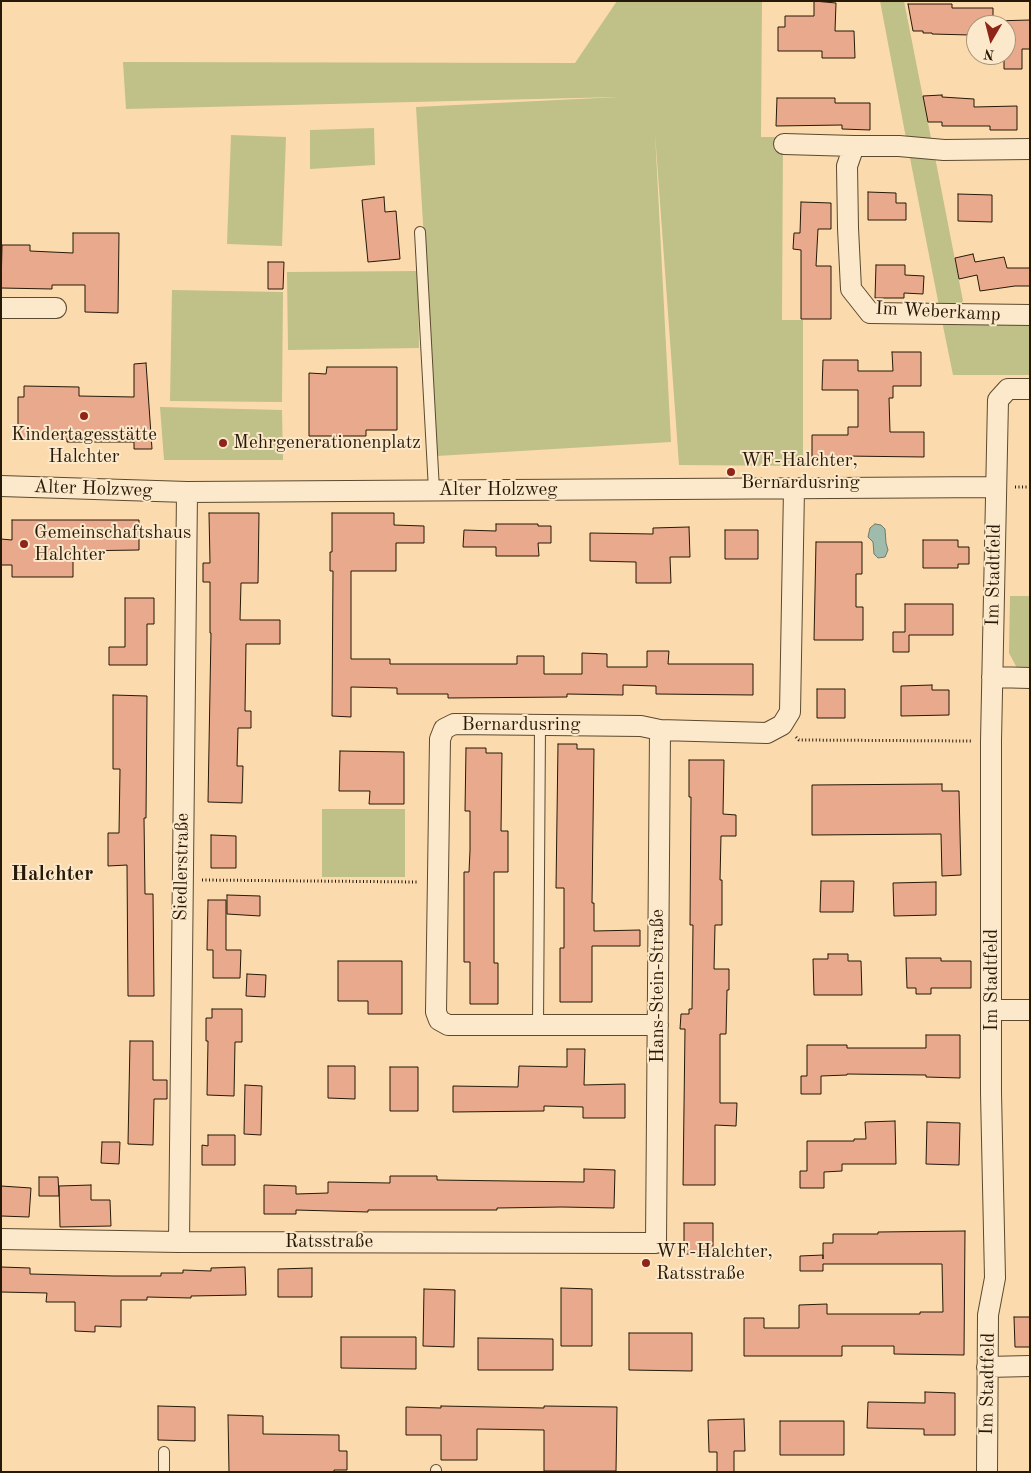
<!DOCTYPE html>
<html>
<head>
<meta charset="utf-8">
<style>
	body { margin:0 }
	#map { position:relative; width:1031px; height:1473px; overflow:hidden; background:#fbdbad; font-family:"Old Standard TT",serif }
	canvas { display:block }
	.frame { position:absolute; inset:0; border:2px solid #261907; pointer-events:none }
	.north { position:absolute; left:966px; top:15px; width:50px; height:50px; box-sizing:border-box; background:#fce8ca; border:1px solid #a6957c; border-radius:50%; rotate:188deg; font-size:14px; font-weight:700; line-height:20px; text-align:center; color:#261907 }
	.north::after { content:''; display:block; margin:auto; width:18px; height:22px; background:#8f2418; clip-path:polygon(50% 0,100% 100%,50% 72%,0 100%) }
</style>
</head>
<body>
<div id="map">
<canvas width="1031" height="1473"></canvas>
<div class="frame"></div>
<div class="north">N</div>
</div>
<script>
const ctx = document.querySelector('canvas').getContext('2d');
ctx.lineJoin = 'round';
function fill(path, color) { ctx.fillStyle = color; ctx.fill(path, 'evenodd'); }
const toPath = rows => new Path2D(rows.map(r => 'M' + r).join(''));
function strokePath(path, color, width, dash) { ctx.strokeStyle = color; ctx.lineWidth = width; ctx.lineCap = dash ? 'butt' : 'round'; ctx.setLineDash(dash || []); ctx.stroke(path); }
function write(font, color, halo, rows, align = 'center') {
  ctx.font = font + ' "Old Standard TT",serif'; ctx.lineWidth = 4; ctx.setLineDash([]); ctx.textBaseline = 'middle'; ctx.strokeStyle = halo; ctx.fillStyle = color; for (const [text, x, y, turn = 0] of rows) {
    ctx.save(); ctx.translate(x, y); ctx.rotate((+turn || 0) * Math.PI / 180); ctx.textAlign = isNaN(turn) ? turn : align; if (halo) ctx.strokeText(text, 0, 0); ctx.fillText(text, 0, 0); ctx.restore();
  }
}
const green = toPath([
	[617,1,762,1,761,137,783,137,782,320,803,320,803,466,679,465,655,133,671,442,437,456,416,107,618,97,126,109,123,62,575,63],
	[880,1,904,1,931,138,906,138],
	[374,128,375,165,310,169,310,130],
	[231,135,286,137,282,246,227,244],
	[909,153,935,157,963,301,959,306,939,306],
	[418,271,419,348,288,350,287,272],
	[172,290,283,292,282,402,170,401],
	[942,321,1030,321,1030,375,953,375],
	[160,407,282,410,283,460,164,460],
	[1010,596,1030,596,1030,670,1018,670,1009,653],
	[322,809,405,809,405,877,322,877]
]);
const water = toPath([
	[875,524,881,525,885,529,886,543,888,550,885,557,878,558,874,554,873,542,868,537,870,528,875,524]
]);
const building = toPath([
	[814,1,836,3,835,31,854,31,855,58,822,58,822,51,778,51,778,27,785,27,785,16,814,16,814,1],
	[908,4,952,4,952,8,993,8,993,21,1030,20,1030,49,1022,49,1022,69,1004,69,1004,55,1006,55,1006,25,976,25,976,45,970,45,970,35,932,34,932,33,923,33,923,31,913,31,908,4],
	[942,95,942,97,974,99,974,107,1017,106,1017,130,990,130,990,126,942,126,942,122,928,122,923,96,942,95],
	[777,98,835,98,835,103,870,103,870,130,842,129,842,125,776,126,777,98],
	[868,192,896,193,896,203,906,203,906,220,868,220,868,192],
	[958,194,992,195,992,222,958,221,958,194],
	[384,197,385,212,396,211,400,259,368,262,362,200,384,197],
	[801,202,831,203,831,229,818,229,816,266,831,266,831,319,801,319,801,250,793,249,794,233,800,233,801,202],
	[73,233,119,233,118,313,85,312,85,285,52,285,52,289,1,288,2,245,30,245,30,251,73,253,73,233],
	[973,254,975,262,1004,257,1007,268,1030,268,1030,286,1015,286,980,291,977,275,959,279,955,258,973,254],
	[268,262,284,262,283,289,268,289,268,262],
	[876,265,905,265,905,275,924,276,923,294,904,293,904,298,875,298,876,265],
	[892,352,921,352,921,386,893,386,893,398,889,398,890,432,924,432,924,457,844,456,844,461,812,462,812,435,848,435,848,427,858,427,858,390,822,390,823,360,858,360,858,371,893,371,892,352],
	[146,363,152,449,134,449,134,442,67,442,67,439,18,439,18,397,24,397,24,386,79,387,79,396,134,397,134,364,146,363],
	[327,367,397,367,397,430,366,430,366,436,309,436,309,373,326,374,327,367],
	[209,513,259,513,258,583,241,583,240,620,280,620,280,644,246,644,245,711,251,711,251,728,238,728,237,766,243,766,242,803,208,802,211,633,210,633,210,582,203,582,203,563,210,563,209,513],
	[332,513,394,513,394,525,424,526,424,543,396,543,396,571,351,571,351,659,390,659,390,664,517,664,517,656,544,656,544,674,582,674,582,653,607,654,607,667,647,667,647,651,669,651,668,664,753,664,753,695,656,694,656,686,623,685,623,695,567,694,567,697,448,698,448,694,397,694,397,688,351,687,351,717,332,716,333,571,330,571,330,552,332,552,332,513],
	[12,520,139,520,139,550,73,551,73,577,12,577,12,565,1,565,1,539,12,540,12,520],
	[496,524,538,524,538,526,551,526,551,543,538,543,539,556,496,556,496,547,463,547,464,530,496,531,496,524],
	[689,527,690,557,670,557,671,583,636,583,636,562,590,561,590,533,653,534,653,528,689,527],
	[725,530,758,530,758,559,725,559,725,530],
	[923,540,958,540,958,547,969,547,969,564,958,564,958,568,923,568,923,540],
	[816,542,862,542,862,574,856,574,856,607,863,607,863,640,814,640,816,542],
	[125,598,154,598,154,624,147,624,147,665,109,665,109,647,125,647,125,598],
	[905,604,953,604,953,635,909,635,909,652,893,652,893,632,905,632,905,604],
	[932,685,932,690,949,690,949,715,901,716,901,686,932,685],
	[817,689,845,689,845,718,817,718,817,689],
	[113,695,147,696,146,818,144,818,145,894,153,894,154,996,128,996,127,865,108,866,108,833,119,833,120,769,113,769,113,695],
	[558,744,577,744,577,749,594,749,592,903,594,903,594,931,640,930,640,946,592,946,592,1002,560,1002,560,948,564,948,564,888,556,888,558,744],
	[466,748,486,748,486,753,502,753,501,831,508,831,508,872,494,872,494,963,498,963,498,1004,470,1004,470,962,464,962,464,872,469,872,470,850,470,811,465,811,466,748],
	[340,751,404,752,404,804,369,804,370,791,339,791,340,751],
	[689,760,724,760,723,814,736,815,736,836,721,836,720,880,722,880,722,925,715,925,714,969,729,969,729,990,727,990,726,1034,720,1034,720,1103,737,1103,736,1126,715,1125,715,1185,683,1185,685,1029,680,1029,681,1014,689,1014,689,1009,692,1009,693,925,690,925,691,797,689,797,689,760],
	[942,784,942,791,959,791,961,875,942,876,941,834,812,835,812,785,942,784],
	[211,835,236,836,236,868,211,868,211,835],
	[821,881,854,881,853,912,820,912,821,881],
	[936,882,936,915,894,916,893,883,936,882],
	[227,895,260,896,260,916,227,914,227,895],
	[208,900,226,900,226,950,241,950,240,978,213,978,213,950,207,950,208,900],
	[828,954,848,954,848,961,861,961,862,995,814,995,813,959,828,959,828,954],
	[906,958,941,958,941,961,971,961,971,988,931,988,931,994,916,994,916,988,907,988,906,958],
	[338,961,402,961,402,1014,368,1014,368,1001,338,1001,338,961],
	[247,974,266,975,265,997,246,996,247,974],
	[212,1009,242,1009,242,1042,235,1042,234,1096,207,1095,208,1041,206,1041,206,1018,212,1018,212,1009],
	[926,1035,960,1035,960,1078,926,1077,926,1075,847,1074,847,1075,821,1076,821,1094,801,1094,801,1076,807,1076,807,1045,847,1045,847,1048,926,1048,926,1035],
	[130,1041,153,1041,153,1080,167,1080,167,1099,154,1099,153,1145,128,1144,130,1041],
	[567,1049,585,1049,584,1085,625,1084,625,1118,583,1118,583,1107,544,1106,544,1111,453,1112,453,1086,518,1087,519,1066,567,1067,567,1049],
	[328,1066,355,1066,355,1099,328,1098,328,1066],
	[390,1067,418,1067,418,1111,390,1111,390,1067],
	[245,1085,262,1086,261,1135,244,1134,245,1085],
	[895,1121,896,1164,842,1164,842,1171,824,1172,824,1188,800,1188,800,1171,807,1171,807,1141,854,1141,854,1139,866,1139,865,1122,895,1121],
	[927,1122,960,1123,959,1165,926,1164,927,1122],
	[208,1135,235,1135,235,1165,202,1165,202,1145,208,1146,208,1135],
	[102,1142,120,1142,119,1164,101,1163,102,1142],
	[584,1169,615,1170,614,1208,562,1207,497,1208,497,1210,368,1210,368,1212,296,1210,296,1214,264,1214,264,1185,296,1186,296,1194,328,1193,328,1182,390,1183,390,1176,437,1176,437,1180,584,1182,584,1169],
	[39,1177,58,1177,59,1196,39,1196,39,1177],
	[91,1185,91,1200,110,1200,111,1226,60,1227,59,1186,91,1185],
	[1,1186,31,1188,29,1217,1,1216,1,1186],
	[684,1223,713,1223,713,1254,684,1254,684,1223],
	[965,1231,964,1355,894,1354,894,1346,842,1346,842,1356,744,1356,744,1318,764,1318,764,1328,799,1328,799,1305,827,1304,827,1314,920,1314,920,1312,943,1312,942,1264,823,1264,823,1271,800,1271,800,1256,823,1255,823,1259,823,1243,833,1243,833,1234,878,1234,878,1232,965,1231],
	[1,1267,30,1268,30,1274,114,1276,161,1276,161,1273,183,1273,183,1270,211,1271,211,1268,245,1267,246,1295,191,1296,191,1298,147,1297,147,1300,121,1300,121,1327,95,1326,95,1332,75,1331,75,1302,46,1302,47,1293,1,1292,1,1267],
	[312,1268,312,1297,278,1297,278,1269,312,1268],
	[561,1288,592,1289,592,1346,561,1346,561,1288],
	[424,1289,455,1290,454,1347,423,1346,424,1289],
	[1014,1317,1030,1317,1030,1347,1015,1347,1014,1317],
	[629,1333,692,1333,692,1371,629,1370,629,1333],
	[341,1337,416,1337,416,1369,341,1368,341,1337],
	[478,1338,553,1339,553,1370,478,1370,478,1338],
	[925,1392,955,1393,955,1435,924,1435,924,1429,867,1428,868,1402,925,1403,925,1392],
	[158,1406,195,1407,195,1441,158,1440,158,1406],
	[441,1406,544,1408,544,1406,617,1407,616,1471,544,1471,544,1430,477,1429,477,1460,441,1460,441,1435,406,1435,406,1407,441,1408,441,1406],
	[228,1415,263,1416,263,1434,339,1435,339,1451,347,1451,347,1470,334,1470,334,1472,229,1472,228,1415],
	[744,1419,745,1451,734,1451,734,1472,717,1472,717,1452,709,1452,708,1420,744,1419],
	[780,1421,844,1421,844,1455,780,1455,780,1421]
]);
const path = toPath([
	[1015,487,1030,487],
	[796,737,799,740,971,741],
	[202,880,418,882]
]);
const service = toPath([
	[420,232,434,490],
	[538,1025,540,725],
	[164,1452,164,1472],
	[436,1472,436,1470]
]);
const minor = toPath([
	[784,144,854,146],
	[1030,149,944,150,899,146,854,146,847,166,848,228,851,289,870,313,1030,315],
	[1,308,56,308],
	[1,486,187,492,995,487],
	[992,677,1030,678],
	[992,1010,1030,1010],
	[658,1025,448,1025,439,1020,436,1012,440,739,444,729,454,724,641,726,660,730,767,733,782,725,790,712,794,489],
	[1,1239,179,1242,656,1243,660,730],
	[179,1242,187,492],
	[987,1367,1030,1366],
	[987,1472,988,1315,995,1278,991,1093,991,741,998,400,1008,389,1030,389]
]);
const markers = [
	[84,416,5,"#8f2418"],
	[223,443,5,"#8f2418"],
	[731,472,5,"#8f2418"],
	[24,544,5,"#8f2418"],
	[646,1263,5,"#8f2418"]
];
const streetNames = [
	["Im Weberkamp",938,312,3],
	["Alter Holzweg",93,489,2],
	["Alter Holzweg",498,490],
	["Im Stadtfeld",994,575,-89],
	["Bernardusring",521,725],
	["Siedlerstraße",182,867,-89],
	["Im Stadtfeld",992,980,-90],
	["Hans-Stein-Straße",658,986,-90],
	["Ratsstraße",329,1242],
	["Im Stadtfeld",988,1384,-89]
];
const poiNames = [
	["Kindertagesstätte",84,435,"center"],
	["Halchter",84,457,"center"],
	["Mehrgenerationenplatz",233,443],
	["WF-Halchter,",741,461],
	["Bernardusring",741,483],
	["Gemeinschaftshaus",34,533],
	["Halchter",34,555],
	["WF-Halchter,",656,1252],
	["Ratsstraße",656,1274]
];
const quarterNames = [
	["Halchter",52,874]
];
fill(green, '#c0c089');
fill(water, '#9fbbac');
strokePath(water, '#6f7a6a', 1);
fill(building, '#e8a98d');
strokePath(building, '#261907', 1);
strokePath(service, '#5b4a30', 12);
strokePath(minor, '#5b4a30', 22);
strokePath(path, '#261907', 3, [1, 2.5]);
strokePath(service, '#fce8ca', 10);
strokePath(minor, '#fce8ca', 20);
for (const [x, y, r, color] of markers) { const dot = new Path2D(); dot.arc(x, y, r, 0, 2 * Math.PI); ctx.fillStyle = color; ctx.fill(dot); strokePath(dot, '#fce8ca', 2); }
write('19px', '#261907', '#fce8ca', streetNames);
write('19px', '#261907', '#fce8ca', poiNames, 'left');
write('bold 21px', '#261907', '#fce8ca', quarterNames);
</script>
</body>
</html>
